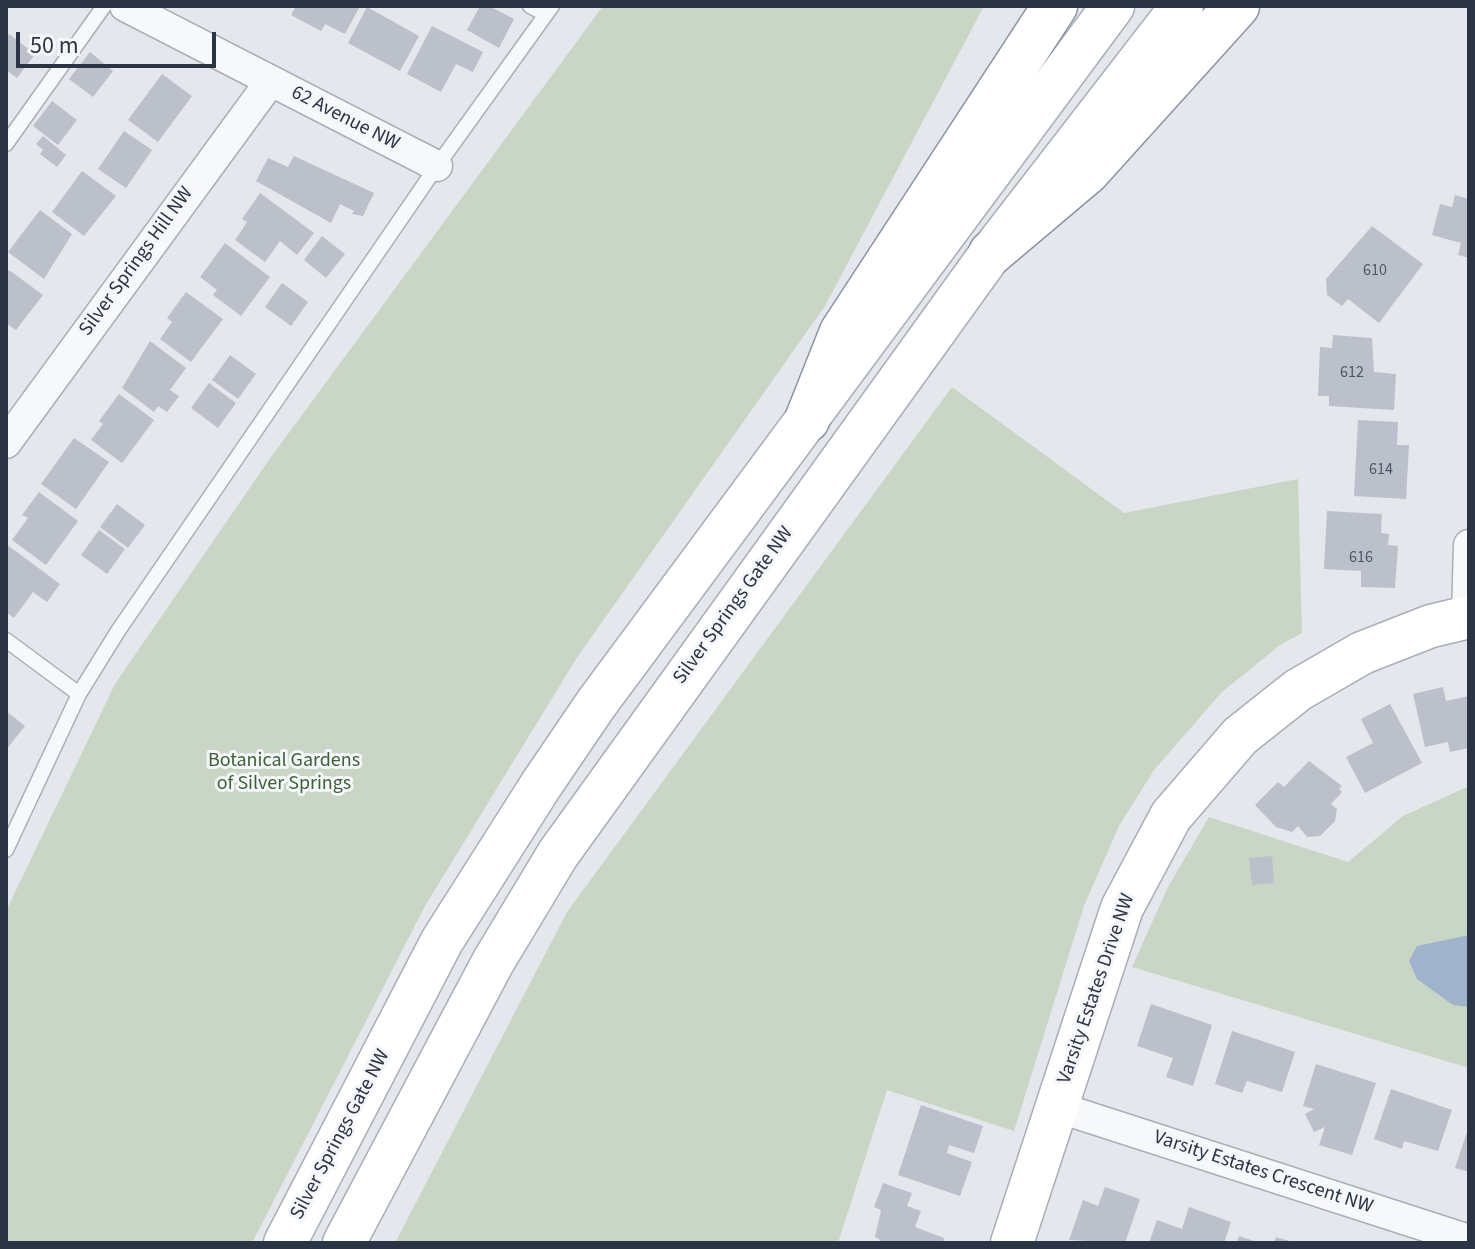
<!DOCTYPE html>
<html>
<head>
<meta charset="utf-8">
<style>
	body { margin:0 }
	#map { position:relative; width:1475px; height:1249px; overflow:hidden; background:#e4e7ec; font-family:"Source Sans 3",sans-serif }
	canvas { display:block }
	.frame { position:absolute; inset:0; border:8px solid #2b3445; pointer-events:none }
	.scale { position:absolute; left:16px; top:32px; width:200px; height:36px; box-sizing:border-box; border:4px solid #2b3445; border-top:0; padding-left:10px; font-size:24px; line-height:28px; white-space:nowrap; color:#2b3445; -webkit-text-stroke:6px #f4f6f9; paint-order:stroke }
</style>
</head>
<body>
<div id="map">
<canvas width="1475" height="1249"></canvas>
<div class="frame"></div>
<div class="scale">50 m</div>
</div>
<script>
const ctx = document.querySelector('canvas').getContext('2d');
ctx.lineJoin = 'round';
function fill(path, color) { ctx.fillStyle = color; ctx.fill(path, 'evenodd'); }
const toPath = rows => new Path2D(rows.map(r => 'M' + r).join(''));
function strokePath(path, color, width, dash) { ctx.strokeStyle = color; ctx.lineWidth = width; ctx.lineCap = dash ? 'butt' : 'round'; ctx.setLineDash(dash || []); ctx.stroke(path); }
function write(font, color, halo, rows, align = 'center') {
  ctx.font = font + ' "Source Sans 3",sans-serif'; ctx.lineWidth = 6; ctx.setLineDash([]); ctx.textBaseline = 'middle'; ctx.strokeStyle = halo; ctx.fillStyle = color; for (const [text, x, y, turn = 0] of rows) {
    ctx.save(); ctx.translate(x, y); ctx.rotate((+turn || 0) * Math.PI / 180); ctx.textAlign = isNaN(turn) ? turn : align; if (halo) ctx.strokeText(text, 0, 0); ctx.fillText(text, 0, 0); ctx.restore();
  }
}
const green = toPath([
	[603,6,984,6,825,306,576,659,425,906,252,1243,6,1243,6,911,115,684,271,457],
	[952,387,1124,513,1298,479,1302,633,1280,645,1222,692,1154,770,1119,826,1084,906,1014,1131,887,1090,838,1243,395,1243,567,912],
	[1469,786,1469,1068,1132,967,1168,887,1209,817,1348,862,1403,816]
]);
const water = toPath([
	[1469,935,1469,1007,1453,1005,1417,979,1409,961,1417,946]
]);
const building = toPath([
	[296,6,360,6,345,34,325,24,321,31,291,15],
	[480,6,489,6,514,19,499,48,467,30],
	[367,7,419,36,400,71,348,43],
	[432,26,483,52,473,72,456,64,441,92,407,74],
	[9,34,35,54,17,78,6,70,6,39],
	[90,52,113,71,93,97,69,79],
	[162,74,192,96,158,142,128,120],
	[52,101,77,120,58,145,33,126],
	[124,131,152,150,126,188,98,169],
	[43,136,66,155,57,167,40,154,43,150,36,144],
	[294,156,374,193,363,216,352,214,354,211,340,204,331,223,256,181,268,158,288,167],
	[82,171,116,196,84,236,52,212],
	[260,193,314,233,297,255,280,241,265,262,235,240,247,222,242,219],
	[1455,195,1469,199,1469,258,1458,255,1461,243,1432,235,1440,204,1452,207],
	[40,210,72,234,44,279,8,252],
	[1372,226,1423,264,1379,323,1348,299,1342,306,1327,295,1326,279],
	[322,236,345,254,326,278,304,260],
	[225,243,270,277,241,316,213,295,217,290,200,277],
	[9,270,43,295,16,330,6,323,6,275],
	[282,283,308,302,291,326,265,307],
	[186,292,223,319,191,362,160,339,172,322,167,318],
	[1333,335,1372,338,1374,372,1396,374,1394,410,1329,406,1329,396,1318,396,1320,347,1332,348],
	[150,341,186,368,170,390,179,396,167,412,158,406,154,412,122,388],
	[230,355,256,374,238,399,212,380],
	[209,383,236,403,218,428,191,408],
	[119,394,154,420,122,463,91,440,103,424,99,421],
	[1358,420,1398,422,1397,445,1409,445,1406,499,1354,496],
	[74,438,109,462,76,509,41,484],
	[39,492,78,521,46,565,12,540,28,518,22,515],
	[117,504,145,525,128,548,100,527],
	[1327,511,1382,514,1381,533,1389,534,1388,545,1398,546,1395,588,1361,587,1361,571,1324,569],
	[99,530,125,549,107,574,81,555],
	[6,544,60,584,47,602,33,592,14,618,6,612],
	[1443,687,1446,701,1469,696,1469,748,1450,752,1448,742,1425,747,1413,694],
	[1390,704,1422,763,1365,793,1346,757,1373,743,1361,719],
	[6,711,25,726,6,750],
	[1309,761,1342,786,1339,789,1342,792,1331,804,1337,809,1335,821,1320,836,1307,837,1298,826,1292,832,1276,827,1255,805,1278,782,1284,787],
	[1272,856,1274,883,1252,885,1249,858],
	[1151,1004,1212,1025,1193,1086,1166,1077,1173,1058,1137,1046],
	[1232,1031,1295,1052,1282,1092,1247,1081,1242,1093,1215,1084],
	[1316,1064,1376,1083,1352,1155,1319,1145,1325,1127,1314,1132,1305,1114,1314,1109,1303,1106],
	[1391,1089,1452,1110,1438,1151,1404,1141,1402,1149,1374,1139],
	[921,1105,983,1126,974,1153,949,1145,947,1153,972,1162,960,1196,898,1175],
	[1468,1129,1469,1129,1469,1172,1455,1168],
	[883,1183,912,1193,907,1206,921,1211,915,1227,944,1238,943,1243,879,1243,880,1240,875,1237,881,1210,874,1207],
	[1105,1187,1140,1199,1125,1243,1069,1240,1083,1200,1098,1206],
	[1189,1207,1231,1222,1224,1243,1149,1243,1157,1220,1182,1229],
	[1239,1236,1257,1242,1257,1243,1237,1243],
	[1276,1237,1293,1242,1293,1243,1274,1243]
]);
const lane = toPath([
	[530,6,545,14],
	[6,144,104,6],
	[6,640,79,694],
	[6,850,79,694,118,631,437,166,552,6]
]);
const street = toPath([
	[125,6,437,166],
	[6,443,270,82],
	[1467,617,1469,545],
	[1057,1107,1469,1240]
]);
const secondary = toPath([
	[285,1243,442,941,541,785,596,704,1113,6],
	[344,1243,493,962,558,854,991,253,1182,6],
	[1012,1243,1122,908,1171,816,1240,736,1298,690,1362,653,1431,626,1469,617]
]);
const highway = toPath([
	[991,253,1087,172,1237,6],
	[807,420,842,332,1055,6]
]);
const numberNames = [
	["610",1375,271],
	["612",1352,373],
	["614",1381,470],
	["616",1361,558]
];
const streetNames = [
	["62 Avenue NW",345,119,27],
	["Silver Springs Hill NW",137,262,-54],
	["Silver Springs Gate NW",734,606,-54],
	["Varsity Estates Drive NW",1097,989,-71],
	["Silver Springs Gate NW",341,1135,-62],
	["Varsity Estates Crescent NW",1263,1173,18]
];
const parkNames = [
	["Botanical Gardens",284,762],
	["of Silver Springs",284,785]
];
fill(green, '#c9d6c5');
fill(water, '#9fb4cc');
fill(building, '#bbc0ca');
strokePath(lane, '#a9aeb7', 17);
strokePath(street, '#a9aeb7', 33);
strokePath(secondary, '#a9aeb7', 45);
strokePath(highway, '#8b94a3', 47);
strokePath(lane, '#f7f8fa', 14);
strokePath(street, '#f7f8fa', 30);
strokePath(secondary, '#fff', 42);
strokePath(highway, '#fff', 44);
write('16px', '#4f5766', null, numberNames);
write('20px', '#2b3445', '#f4f6f9', streetNames);
write('20px', '#3f6138', '#f4f6f9', parkNames);
</script>
</body>
</html>
